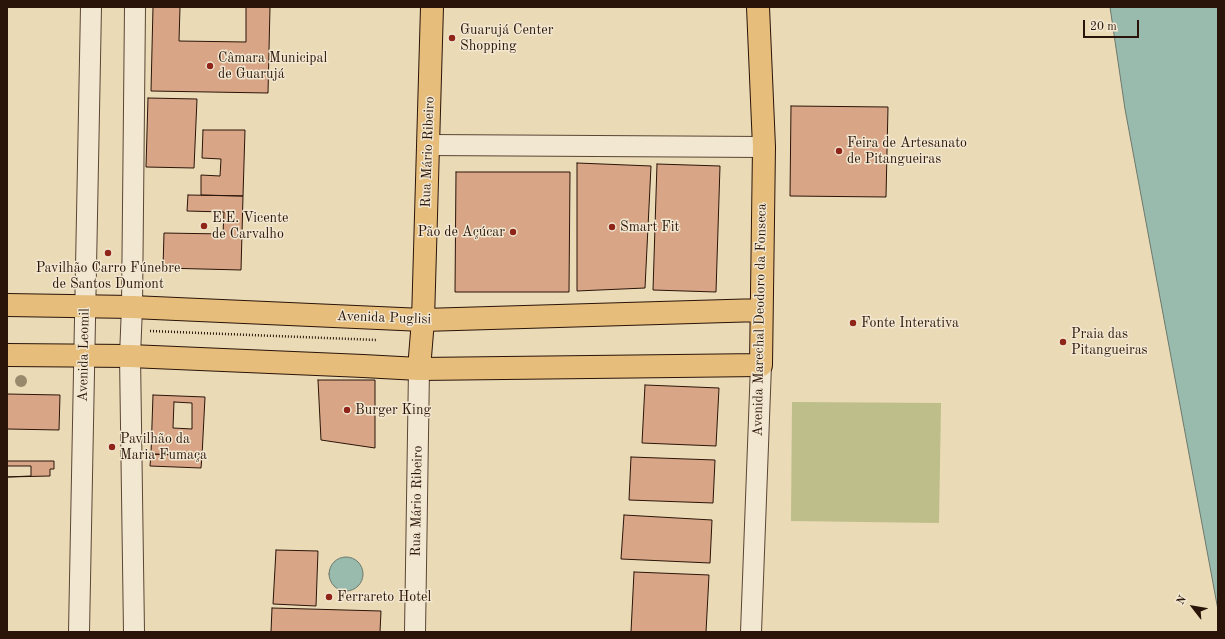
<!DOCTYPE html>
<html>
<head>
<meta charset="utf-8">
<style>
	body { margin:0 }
	#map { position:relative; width:1225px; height:639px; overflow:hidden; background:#ebdab6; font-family:"Old Standard TT",serif }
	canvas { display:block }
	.frame { position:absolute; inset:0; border:8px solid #2a1409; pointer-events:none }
	.north { position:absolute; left:1173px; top:587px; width:40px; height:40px; -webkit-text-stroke:3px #f2e7d0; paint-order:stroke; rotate:301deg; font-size:11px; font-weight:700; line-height:16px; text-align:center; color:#2a1409 }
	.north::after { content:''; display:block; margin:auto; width:14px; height:18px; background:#2a1409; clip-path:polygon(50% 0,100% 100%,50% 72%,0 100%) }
	.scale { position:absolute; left:1083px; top:20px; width:56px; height:18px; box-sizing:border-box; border:2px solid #2a1409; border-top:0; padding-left:5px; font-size:12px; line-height:14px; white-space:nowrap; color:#2a1409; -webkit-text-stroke:3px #f2e7d0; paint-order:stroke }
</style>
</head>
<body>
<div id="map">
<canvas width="1225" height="639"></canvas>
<div class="frame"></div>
<div class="north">N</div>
<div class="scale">20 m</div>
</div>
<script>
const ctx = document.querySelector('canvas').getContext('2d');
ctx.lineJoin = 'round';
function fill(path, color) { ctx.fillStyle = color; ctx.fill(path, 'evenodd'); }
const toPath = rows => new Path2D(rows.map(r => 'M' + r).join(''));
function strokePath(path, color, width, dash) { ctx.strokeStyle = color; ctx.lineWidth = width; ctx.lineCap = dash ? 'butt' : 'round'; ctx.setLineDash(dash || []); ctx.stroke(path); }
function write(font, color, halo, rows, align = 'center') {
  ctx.font = font + ' "Old Standard TT",serif'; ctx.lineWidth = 3; ctx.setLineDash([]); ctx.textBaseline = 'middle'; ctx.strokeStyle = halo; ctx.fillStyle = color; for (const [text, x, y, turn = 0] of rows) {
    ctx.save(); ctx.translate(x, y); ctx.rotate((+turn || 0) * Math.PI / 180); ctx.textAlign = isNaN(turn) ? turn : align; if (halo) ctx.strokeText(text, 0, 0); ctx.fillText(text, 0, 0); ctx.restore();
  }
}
const green = toPath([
	[792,402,941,403,939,523,791,521]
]);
const water = toPath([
	[1110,7,1218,7,1218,610,1125,109,1110,7],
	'329 574a17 17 0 1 1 34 0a17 17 0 1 1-34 0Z'
]);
const building = toPath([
	[153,7,180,7,179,41,246,42,246,7,270,7,268,93,151,91,153,7],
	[148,98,197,99,194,168,146,167,148,98],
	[791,106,888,107,886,197,790,196,791,106],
	[203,130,245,130,243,196,201,195,201,175,220,176,221,159,202,158,203,130],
	[577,163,651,166,645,288,577,291,577,163],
	[657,164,720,166,716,292,653,290,657,164],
	[456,172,570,172,569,292,455,292,456,172],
	[188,195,243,196,241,270,163,268,164,233,223,234,224,212,187,211,188,195],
	[318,380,375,380,375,448,321,440,318,380],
	[645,385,719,388,716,446,642,443,645,385],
	[7,394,60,395,59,430,7,429,7,394],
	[153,395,205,397,202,456,151,454,153,395],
	[174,402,192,403,192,429,173,428,174,402],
	[151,454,202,456,201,468,150,466,151,454],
	[631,457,715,460,713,503,629,500,631,457],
	[7,461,54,461,54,469,50,469,50,476,7,477,7,461],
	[7,466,31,466,31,476,7,477,7,466],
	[624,515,712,520,710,563,621,559,624,515],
	[276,550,318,551,316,606,273,604,276,550],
	[634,572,709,575,706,632,631,632,634,572],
	[272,608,381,611,380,632,271,632,272,608]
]);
const path = toPath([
	[150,331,377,340]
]);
const minor = toPath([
	[428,145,764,147],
	[79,632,91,7],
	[134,632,130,356,132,307,135,7],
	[415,632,419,369],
	[751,632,761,365]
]);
const major = toPath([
	[7,305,132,307,423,320,761,310],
	[7,355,130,356,363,366,419,369,761,365,764,147,758,7],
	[419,369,423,320,432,7]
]);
const trees = [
	[21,381]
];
const markers = [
	[452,38,4,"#8f2418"],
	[210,66,4,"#8f2418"],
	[839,151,4,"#8f2418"],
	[204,226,4,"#8f2418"],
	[612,227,4,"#8f2418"],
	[513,232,4,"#8f2418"],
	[108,253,4,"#8f2418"],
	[853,323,4,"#8f2418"],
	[1063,342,4,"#8f2418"],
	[347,410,4,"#8f2418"],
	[112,447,4,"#8f2418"],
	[329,597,4,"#8f2418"]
];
const poiNames = [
	["Guarujá Center",460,30],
	["Shopping",460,46],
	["Câmara Municipal",218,58],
	["de Guarujá",218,74],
	["Feira de Artesanato",847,143],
	["de Pitangueiras",847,159],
	["E.E. Vicente",212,218],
	["de Carvalho",212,234],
	["Smart Fit",620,227],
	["Pão de Açúcar",505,232,"right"],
	["Pavilhão Carro Fúnebre",108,268,"center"],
	["de Santos Dumont",108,284,"center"],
	["Fonte Interativa",861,323],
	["Praia das",1071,334],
	["Pitangueiras",1071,350],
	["Burger King",355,410],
	["Pavilhão da",120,439],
	["Maria Fumaça",120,455],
	["Ferrareto Hotel",337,597]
];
const streetNames = [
	["Rua Mário Ribeiro",428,152,-88],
	["Avenida Puglisi",384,318,2],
	["Avenida Marechal Deodoro da Fonseca",760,320,-89],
	["Avenida Leomil",84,355,-89],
	["Rua Mário Ribeiro",417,501,-89]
];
fill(green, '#bdbe89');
fill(water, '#98bbae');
strokePath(water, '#6c786c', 1);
fill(building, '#d8a686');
strokePath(building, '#2a1409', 1);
strokePath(minor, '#5a4634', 22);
strokePath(major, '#2a1409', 24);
strokePath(path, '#2a1409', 2.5, [1, 2]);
strokePath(minor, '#f2e7d0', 20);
strokePath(major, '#e6bd7b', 22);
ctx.fillStyle = '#99896c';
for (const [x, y] of trees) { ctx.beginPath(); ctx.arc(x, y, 6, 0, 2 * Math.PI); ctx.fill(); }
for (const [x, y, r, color] of markers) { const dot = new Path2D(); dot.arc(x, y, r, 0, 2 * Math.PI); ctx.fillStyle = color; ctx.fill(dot); strokePath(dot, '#f2e7d0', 1.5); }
write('14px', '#2a1409', '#f2e7d0', poiNames, 'left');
write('14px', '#2a1409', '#f2e7d0', streetNames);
</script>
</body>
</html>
